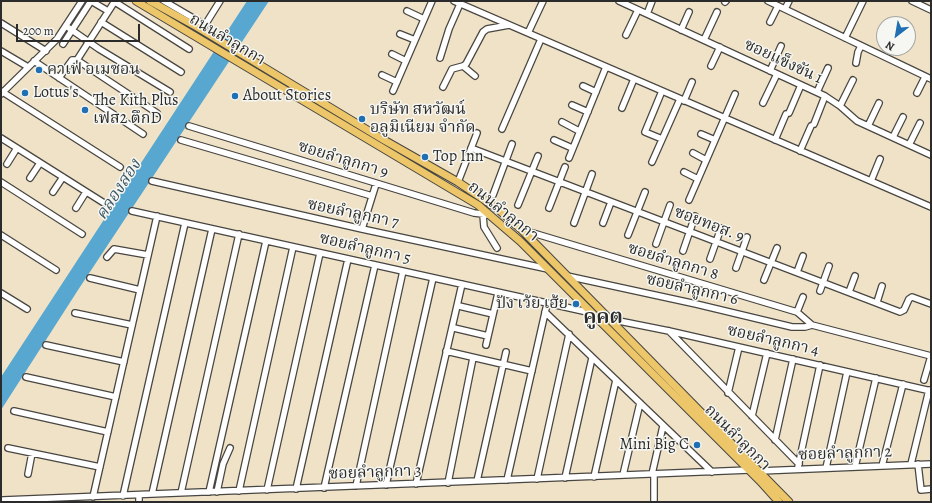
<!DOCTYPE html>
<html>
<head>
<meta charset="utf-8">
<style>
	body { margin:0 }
	#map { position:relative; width:932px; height:503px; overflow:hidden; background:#efe2c6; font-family:Alegreya,serif }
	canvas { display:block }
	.frame { position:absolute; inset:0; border:2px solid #2b2b2b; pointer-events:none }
	.north { position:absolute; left:876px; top:16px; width:40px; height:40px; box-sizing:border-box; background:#f6f6f2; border:1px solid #a5a5a2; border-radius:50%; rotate:211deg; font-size:11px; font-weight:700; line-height:16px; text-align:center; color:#2b2b2b }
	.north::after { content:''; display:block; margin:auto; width:14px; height:18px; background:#1f6fb2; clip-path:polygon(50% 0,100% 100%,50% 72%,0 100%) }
	.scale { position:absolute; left:16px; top:24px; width:124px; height:18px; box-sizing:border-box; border:2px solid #2b2b2b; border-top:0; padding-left:5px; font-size:12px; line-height:14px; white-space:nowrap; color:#2b2b2b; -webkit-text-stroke:3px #f6f6f2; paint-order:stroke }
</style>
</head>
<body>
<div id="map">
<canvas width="932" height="503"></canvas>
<div class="frame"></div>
<div class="north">N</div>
<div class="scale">200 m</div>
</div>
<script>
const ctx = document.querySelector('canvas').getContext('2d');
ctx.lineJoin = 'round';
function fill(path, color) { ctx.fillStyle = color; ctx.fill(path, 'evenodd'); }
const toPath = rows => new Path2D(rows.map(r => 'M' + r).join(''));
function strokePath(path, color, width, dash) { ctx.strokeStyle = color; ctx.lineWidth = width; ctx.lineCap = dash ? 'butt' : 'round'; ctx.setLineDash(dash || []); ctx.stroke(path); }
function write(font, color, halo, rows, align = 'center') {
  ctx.font = font + ' Alegreya,"Noto Serif Thai",serif'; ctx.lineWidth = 3; ctx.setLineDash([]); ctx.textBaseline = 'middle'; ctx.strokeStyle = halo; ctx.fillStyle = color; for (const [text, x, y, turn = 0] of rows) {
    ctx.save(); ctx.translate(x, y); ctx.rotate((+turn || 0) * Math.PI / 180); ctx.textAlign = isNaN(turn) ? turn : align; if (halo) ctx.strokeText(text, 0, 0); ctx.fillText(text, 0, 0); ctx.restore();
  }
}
const water = toPath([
	[247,1,269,1,78,290,1,410,1,377]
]);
const minor = toPath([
	[91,1,108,11],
	[164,1,205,25,220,1],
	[454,1,931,207],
	[619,1,825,96,840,106,857,121,931,155],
	[768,1,931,79],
	[912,1,931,10],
	[115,2,189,49],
	[725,2,726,1],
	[785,9,789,1],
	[407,11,424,19],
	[647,14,652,1],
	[101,22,181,72],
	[770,22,778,6],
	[1,23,46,51],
	[66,26,99,49,170,92],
	[681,30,689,12],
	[528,33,543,1],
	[400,34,415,40],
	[626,35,638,10],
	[845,38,863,1],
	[704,40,717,12],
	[63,44,91,1],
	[1,51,28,67],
	[392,54,406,61],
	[440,58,449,29,460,4],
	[77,60,115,1],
	[34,61,143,134],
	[856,63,858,52,861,46],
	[463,66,475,76],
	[711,66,720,47],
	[770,71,781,46],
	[382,75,397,82],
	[59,78,72,60,77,60,157,113],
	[583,86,596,92],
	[443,87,452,69,463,66,466,64,483,32,487,29,509,25],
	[1,91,120,167],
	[393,91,432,1],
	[817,92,828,68],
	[917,93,925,77],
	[1,94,57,39,82,1],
	[684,101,692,82],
	[763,103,777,74],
	[572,105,588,112],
	[840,106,853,80],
	[622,108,634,79],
	[789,113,801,85],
	[562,122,579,131],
	[814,124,825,96],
	[189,126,474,213,490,215],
	[868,126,879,103],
	[502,129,541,39],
	[701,134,715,140],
	[893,137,903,117],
	[1,138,104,203],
	[662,139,645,132,662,91],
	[181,140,372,196],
	[554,140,572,148],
	[775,140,786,114],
	[909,145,920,123],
	[471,148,900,312,904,310,909,299,912,297,931,304],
	[800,151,811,126],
	[693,153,706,160],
	[569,158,606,67],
	[652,162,680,99],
	[7,164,17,148],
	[684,172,698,179],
	[30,178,40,163],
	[152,181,362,229,548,269],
	[871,181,880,159],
	[1,182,82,234],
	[458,182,477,133],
	[53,192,63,177],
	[493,195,512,144],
	[689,200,735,94],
	[518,205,538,156],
	[76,208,86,192],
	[549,208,565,167],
	[132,211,592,313],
	[483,215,484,227,497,248],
	[574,223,592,174],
	[603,223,611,202],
	[362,229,376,184],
	[523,230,797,312,812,325,931,356],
	[1,235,56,270],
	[628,235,645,192],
	[656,244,670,205],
	[683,251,695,216],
	[107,257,114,249,148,255],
	[710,259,721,228],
	[736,268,747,237],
	[797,272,803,256],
	[567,276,696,304,792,327,805,327,812,325],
	[90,278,140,290],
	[764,280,777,248],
	[820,291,829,266],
	[849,292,855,276],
	[1,293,27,309],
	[877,302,882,286],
	[459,306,493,314],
	[545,312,712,472],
	[797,312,803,297],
	[75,313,132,325],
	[609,319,669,331,931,391],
	[454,328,488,336],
	[669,331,799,464],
	[46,345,124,362],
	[486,345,498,293],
	[446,351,532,371],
	[26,377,116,397],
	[924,380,931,356],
	[728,393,739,347],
	[14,411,108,432],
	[752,416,767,353],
	[775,440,793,359],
	[8,448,100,467],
	[911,464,929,390],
	[918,464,921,490,931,489],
	[882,466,903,384],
	[798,467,820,365],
	[855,467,876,378],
	[826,468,847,372],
	[760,471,931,464],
	[28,474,32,453],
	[652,474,663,426],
	[654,474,654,502],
	[623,475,640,403],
	[594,477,616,380],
	[565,478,592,358],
	[537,479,569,334],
	[507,480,547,304],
	[477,481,506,352],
	[448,483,473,358],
	[416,484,462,284],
	[386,485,433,278],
	[356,486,403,271],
	[324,488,375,265],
	[296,489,348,259],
	[267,490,320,253],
	[239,491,293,247],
	[209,492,266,241],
	[217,492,223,464,230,448],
	[181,493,239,234],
	[152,494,212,229],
	[139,495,139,502],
	[123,496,185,223],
	[93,497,157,216],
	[3,500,749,470]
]);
const major = toPath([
	[136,1,478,205,520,241,760,481,779,502],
	[150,1,197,27,384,140,458,182,498,209,522,230,789,502]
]);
const markers = [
	[39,70,4,"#1f6fb2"],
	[25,93,4,"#1f6fb2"],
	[235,96,4,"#1f6fb2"],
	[85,110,4,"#1f6fb2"],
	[362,119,4,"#1f6fb2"],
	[425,157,4,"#1f6fb2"],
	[576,304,4,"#1f6fb2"],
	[697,445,4,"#1f6fb2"]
];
const streetNames = [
	["ถนนลำลูกกา",227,40,31],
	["ซอยแข็งขัน 1",783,62,25],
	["ซอยลำลูกกา 9",343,160,17],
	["ถนนลำลูกกา",503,212,39],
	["ซอยลำลูกกา 7",353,214,12],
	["ซอยทอส. 9",709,225,21],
	["ซอยลำลูกกา 5",365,249,13],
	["ซอยลำลูกกา 8",673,262,17],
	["ซอยลำลูกกา 6",692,290,13],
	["ซอยลำลูกกา 4",773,341,13],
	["ถนนลำลูกกา",737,438,45],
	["ซอยลำลูกกา 2",845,454,-2],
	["ซอยลำลูกกา 3",375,473,-2]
];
const poiNames = [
	["คาเฟ่ อเมซอน",47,70],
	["Lotus's",33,93],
	["About Stories",243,96],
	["The Kith Plus",93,101],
	["เฟส2 ตึกD",93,119],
	["บริษัท สหวัฒน์",370,110],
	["อลูมิเนียม จำกัด",370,128],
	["Top Inn",433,157],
	["ปัง เว้ย เฮ้ย",568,304,"right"],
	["Mini Big C",689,445,"right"]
];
const waterNames = [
	["คลองสอง",119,190,-57]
];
const districtNames = [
	["คูคต",603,318]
];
fill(water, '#57a7d1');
strokePath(minor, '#484642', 8);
strokePath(major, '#484642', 9);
strokePath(minor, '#fff', 5.5);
strokePath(major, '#ecc669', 7);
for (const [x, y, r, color] of markers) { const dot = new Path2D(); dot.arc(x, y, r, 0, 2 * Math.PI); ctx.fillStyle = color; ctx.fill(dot); strokePath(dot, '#f6f6f2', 1.5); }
write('16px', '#2b2b2b', '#f6f6f2', streetNames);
write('16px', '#2b2b2b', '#f6f6f2', poiNames, 'left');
write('italic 17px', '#3a5665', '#f6f6f2', waterNames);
write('bold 20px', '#2b2b2b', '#f6f6f2', districtNames);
</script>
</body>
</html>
